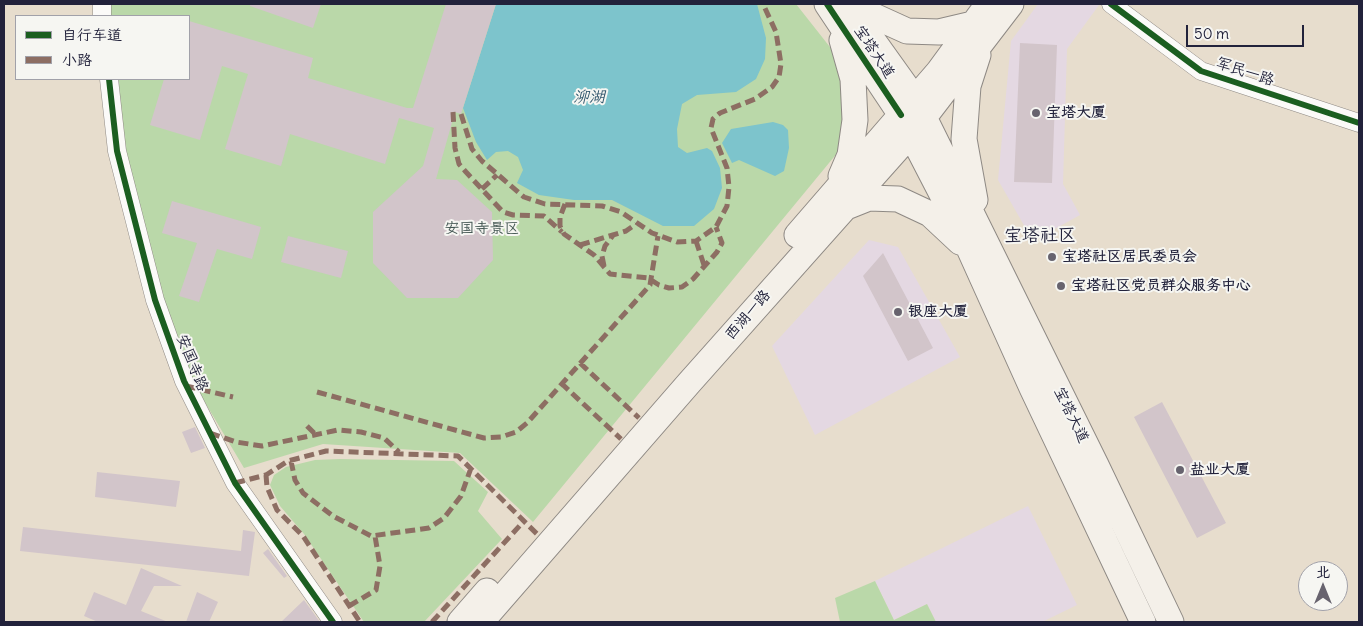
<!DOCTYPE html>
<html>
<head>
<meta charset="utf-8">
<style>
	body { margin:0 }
	#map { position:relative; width:1363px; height:626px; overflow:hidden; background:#e7ddcd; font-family:Delius,"LXGW WenKai TC",sans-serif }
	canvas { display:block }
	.frame { position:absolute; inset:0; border:5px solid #22223b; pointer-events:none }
	.legend { position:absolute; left:15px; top:15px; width:175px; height:65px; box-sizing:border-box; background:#f6f6f2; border:1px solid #a1a1a9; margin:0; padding:6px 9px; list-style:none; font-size:15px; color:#22223b }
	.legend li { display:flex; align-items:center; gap:10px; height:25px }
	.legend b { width:25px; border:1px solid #a1a1a9 }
	.north { position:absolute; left:1298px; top:561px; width:50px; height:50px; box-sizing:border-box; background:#f6f6f2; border:1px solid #a1a1a9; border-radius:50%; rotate:0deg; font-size:14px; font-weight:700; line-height:20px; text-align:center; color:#22223b }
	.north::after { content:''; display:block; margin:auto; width:18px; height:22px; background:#67636e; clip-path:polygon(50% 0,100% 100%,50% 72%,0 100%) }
	.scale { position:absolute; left:1186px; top:25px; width:118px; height:22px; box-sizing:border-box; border:2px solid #22223b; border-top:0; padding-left:6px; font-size:15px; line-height:18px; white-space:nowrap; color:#22223b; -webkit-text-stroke:4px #f6f6f2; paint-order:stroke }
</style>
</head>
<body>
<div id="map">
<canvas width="1363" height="626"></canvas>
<div class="frame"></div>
<ul class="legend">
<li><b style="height:6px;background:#1b5e20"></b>自行车道</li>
<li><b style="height:6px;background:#8d6e63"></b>小路</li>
</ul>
<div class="north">北</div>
<div class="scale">50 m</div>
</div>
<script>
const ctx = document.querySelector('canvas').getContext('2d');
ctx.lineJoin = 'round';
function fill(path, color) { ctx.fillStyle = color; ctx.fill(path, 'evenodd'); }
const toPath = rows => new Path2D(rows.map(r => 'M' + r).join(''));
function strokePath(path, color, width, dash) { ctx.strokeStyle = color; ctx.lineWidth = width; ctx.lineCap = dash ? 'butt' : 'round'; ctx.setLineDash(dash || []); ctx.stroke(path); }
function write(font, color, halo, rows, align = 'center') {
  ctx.font = font + ' Delius,"LXGW WenKai TC",sans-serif'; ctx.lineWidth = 4; ctx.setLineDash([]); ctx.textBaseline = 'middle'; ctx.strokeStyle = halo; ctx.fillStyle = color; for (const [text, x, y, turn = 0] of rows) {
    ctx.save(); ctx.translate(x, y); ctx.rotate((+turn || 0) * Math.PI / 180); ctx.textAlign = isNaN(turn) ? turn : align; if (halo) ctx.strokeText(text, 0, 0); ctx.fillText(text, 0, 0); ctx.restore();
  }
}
const built = toPath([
	[1038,4,1099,5,1067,49,1063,184,1080,215,1033,241,998,180,1011,41],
	[869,240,898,247,960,357,815,435,772,346],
	[1028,506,1077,605,1042,622,936,622,927,604,894,620,875,581]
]);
const green = toPath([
	[109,4,796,4,837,56,848,104,843,146,533,522,460,453,323,444,244,468,191,379,160,295,124,147,117,79,189,79,189,16,110,16],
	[340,459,454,461,488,492,478,511,502,539,424,622,364,622,304,534,280,506,270,485,274,475,286,467,315,460],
	[875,581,894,620,927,604,936,622,840,622,835,598]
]);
const water = toPath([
	[496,4,757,4,766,38,765,59,756,79,736,92,697,95,682,104,677,129,678,147,687,153,707,148,712,151,720,168,722,188,714,209,694,226,663,226,612,200,574,200,539,195,517,183,523,170,518,157,508,151,496,152,487,160,476,142,463,108],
	[773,122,783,125,788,130,789,148,784,171,775,176,739,160,732,163,722,143,731,129]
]);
const building = toPath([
	[250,4,321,4,313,28,250,6],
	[446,4,496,4,461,114,455,112,436,179,457,180,492,212,493,260,458,298,407,298,373,263,373,212,423,166,434,128,399,118,385,164,290,134,281,166,225,149,248,74,222,66,200,140,150,125,164,79,189,79,189,21,313,58,308,78,407,108,413,108],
	[1020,43,1057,45,1052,183,1014,182],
	[172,201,261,227,252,259,217,249,199,302,179,296,197,243,162,233],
	[288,236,348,251,341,278,281,262],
	[883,253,933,348,908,361,863,276],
	[1162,402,1226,523,1197,538,1134,417],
	[195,427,205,448,191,453,182,432],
	[97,472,180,481,176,507,95,497],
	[23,527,241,551,243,530,255,532,249,576,20,551],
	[268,549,287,576,284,578,263,553],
	[141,568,182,586,154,586,141,611,168,622,98,622,84,616,94,592,126,605],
	[197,592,218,602,209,622,186,622],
	[304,600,320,622,281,622]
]);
const street = toPath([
	[102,4,102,16],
	[1111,4,1201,71,1359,123],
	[109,79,117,151,155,300,184,381,235,483,333,622]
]);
const secondary = toPath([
	[827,4,901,115,963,235,1032,388,1143,622],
	[847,4,915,99,1096,465,1171,622],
	[857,4,874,16,907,31,939,32,973,24],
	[841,176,850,155,855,120,853,79,842,40],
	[975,200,964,139,968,86,978,55],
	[844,208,869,198,898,199,930,214,960,242],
	[797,235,939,71,988,4],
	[460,622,487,591],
	[481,622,689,383,916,128,1011,4]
]);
const quiet = toPath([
	[453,112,455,148,459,164,466,172,503,212,513,215,544,216,562,232],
	[461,114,472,149,482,161,524,197,545,204,602,206,621,212,652,233,677,242,696,241,716,227,727,206,729,187,727,168,711,128,713,119,720,113,755,99,772,87,779,77,781,64,776,32,763,4],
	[482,189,497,175],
	[565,204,560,217,560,226,564,234,594,255,610,274,648,278,659,285,669,288,682,287,693,279,717,252,722,243,716,227],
	[696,241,704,265],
	[580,245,626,231,636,224],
	[604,266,602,256,605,246,614,234],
	[580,363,639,418],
	[561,383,621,439],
	[186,386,233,397],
	[317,392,484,438,501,437,516,432,527,423,650,285,658,236],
	[307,426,315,434],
	[210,433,236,442,262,446,338,430,361,432,384,438,399,452],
	[291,461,295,480,303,493,333,516,371,536,429,528,444,518,461,496,471,468],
	[266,475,267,487,277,510,303,536,360,622],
	[235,483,266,475,288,461,326,451,458,456,537,534],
	[349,606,376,590,380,566,375,536],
	[432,622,524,521]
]);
const cycleway = toPath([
	[827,4,901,115],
	[1111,4,1201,71,1359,123],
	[109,79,117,151,155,300,184,381,235,483,333,622]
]);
const markers = [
	[1036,113,5,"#67636e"],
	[1052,257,5,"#67636e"],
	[1061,286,5,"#67636e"],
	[898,312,5,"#67636e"],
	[1180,470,5,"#67636e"]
];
const streetNames = [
	["宝塔大道",874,52,56],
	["军民一路",1245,72,18],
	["西湖一路",748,315,-49],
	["安国寺路",192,363,68],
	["宝塔大道",1071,415,64]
];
const poiNames = [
	["宝塔大厦",1046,113],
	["宝塔社区居民委员会",1062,257],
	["宝塔社区党员群众服务中心",1071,286],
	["银座大厦",908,312],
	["盐业大厦",1190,470]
];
const parkNames = [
	["安国寺景区",482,229]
];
const waterNames = [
	["泖湖",589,97]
];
const quarterNames = [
	["宝塔社区",1040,236]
];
fill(built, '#e4d8e2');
fill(green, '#bad8a9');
fill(water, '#7dc4cc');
fill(building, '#d2c5ca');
strokePath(street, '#8e8984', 19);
strokePath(secondary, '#8e8984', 27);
strokePath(street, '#fbfaf8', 18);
strokePath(secondary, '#f4f0e9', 25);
strokePath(quiet, '#8d6e63', 5, [10, 5]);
strokePath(cycleway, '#1b5e20', 6);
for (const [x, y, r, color] of markers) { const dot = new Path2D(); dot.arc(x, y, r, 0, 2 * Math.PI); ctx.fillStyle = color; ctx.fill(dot); strokePath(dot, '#f6f6f2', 2); }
write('15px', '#22223b', '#f6f6f2', streetNames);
write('bold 15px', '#22223b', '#f6f6f2', poiNames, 'left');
write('15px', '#445753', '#f6f6f2', parkNames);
write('italic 16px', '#32576d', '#f6f6f2', waterNames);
write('18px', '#22223b', '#f6f6f2', quarterNames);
</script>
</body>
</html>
